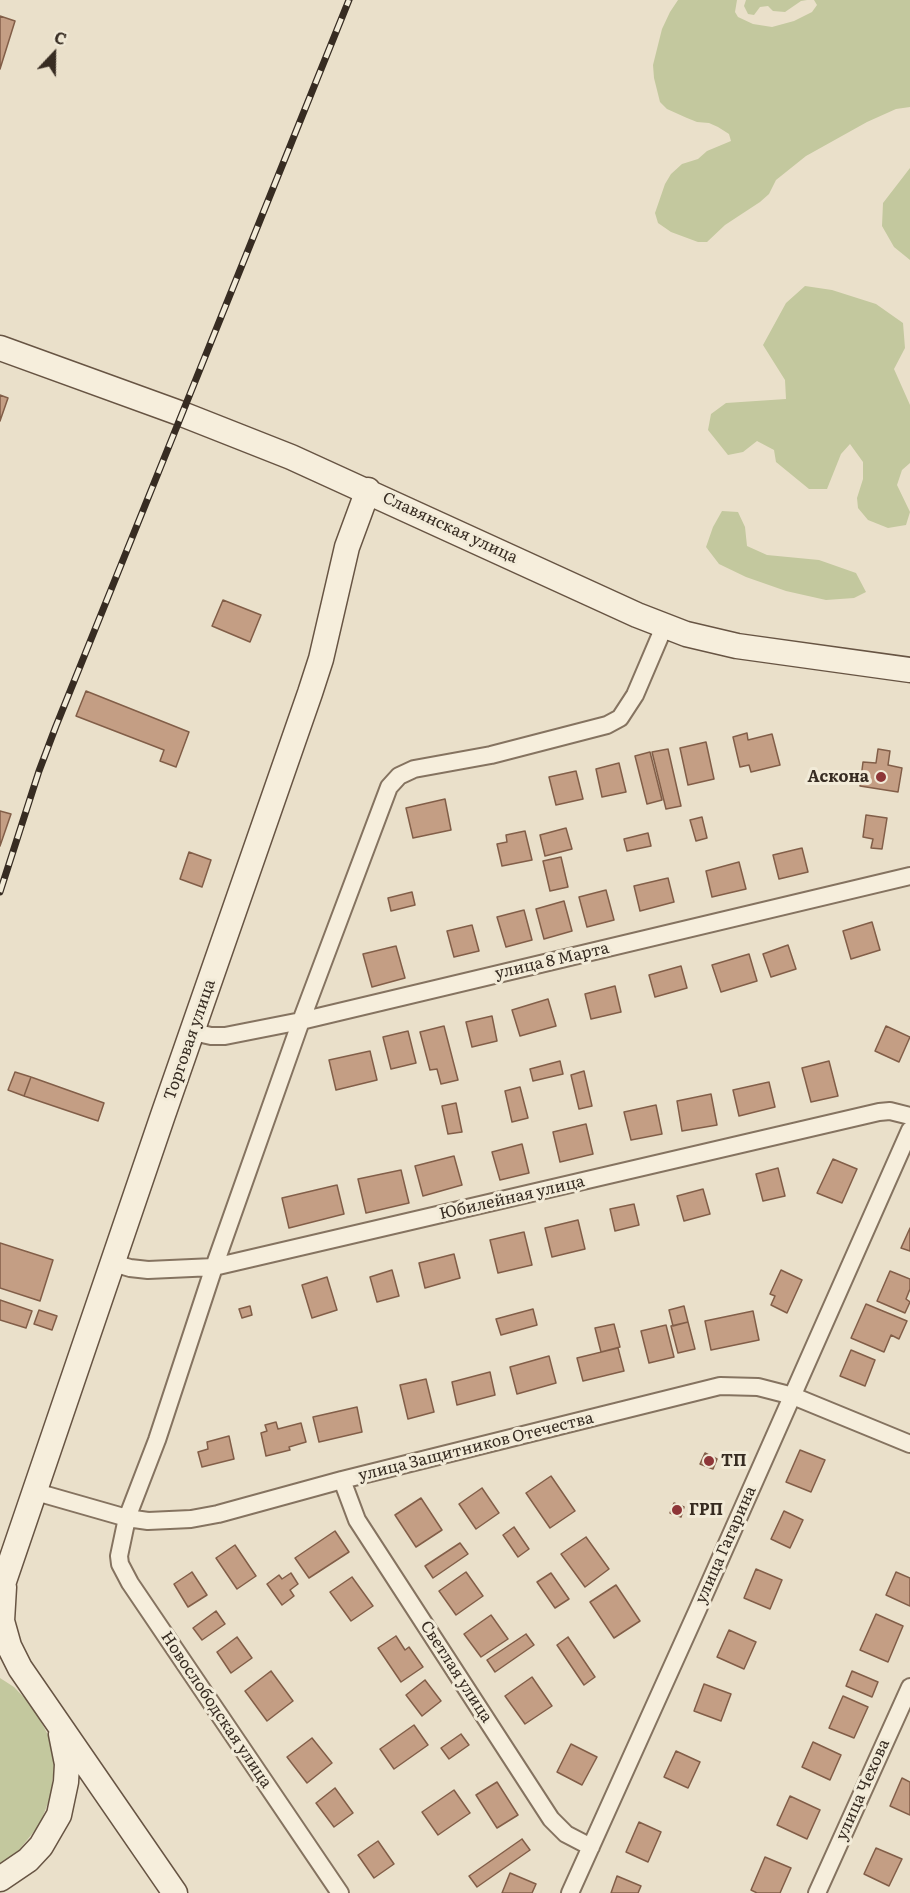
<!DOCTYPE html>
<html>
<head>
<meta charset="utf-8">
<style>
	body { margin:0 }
	#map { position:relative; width:910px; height:1893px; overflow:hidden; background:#eae0ca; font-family:Literata,serif }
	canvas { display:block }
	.north { position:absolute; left:24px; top:24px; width:60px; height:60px; -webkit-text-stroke:4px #f2ebd8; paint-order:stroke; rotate:22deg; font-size:16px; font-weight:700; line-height:24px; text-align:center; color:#372c22 }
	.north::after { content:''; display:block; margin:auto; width:21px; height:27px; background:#372c22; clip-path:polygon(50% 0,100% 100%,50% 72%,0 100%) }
</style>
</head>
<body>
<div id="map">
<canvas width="910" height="1893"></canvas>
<div class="north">С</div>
</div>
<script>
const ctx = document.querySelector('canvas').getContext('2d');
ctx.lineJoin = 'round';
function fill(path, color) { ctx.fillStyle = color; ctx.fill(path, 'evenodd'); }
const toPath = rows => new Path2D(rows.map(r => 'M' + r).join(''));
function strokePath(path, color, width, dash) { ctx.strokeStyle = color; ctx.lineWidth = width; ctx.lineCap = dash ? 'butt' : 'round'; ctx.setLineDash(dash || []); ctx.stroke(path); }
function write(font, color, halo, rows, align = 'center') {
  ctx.font = font + ' Literata,serif'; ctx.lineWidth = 6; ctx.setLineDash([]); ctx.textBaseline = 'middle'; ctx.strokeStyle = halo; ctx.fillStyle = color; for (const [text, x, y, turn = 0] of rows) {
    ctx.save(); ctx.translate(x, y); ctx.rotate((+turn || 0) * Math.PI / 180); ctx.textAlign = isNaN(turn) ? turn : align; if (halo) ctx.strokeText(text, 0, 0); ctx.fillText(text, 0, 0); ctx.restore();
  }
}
const green = toPath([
	[678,0,737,0,735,12,738,17,753,24,772,27,794,21,812,12,817,5,814,0,910,0,910,107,896,109,867,122,806,156,776,180,769,194,760,202,725,225,707,242,698,242,671,232,658,223,655,213,665,184,671,174,682,164,698,159,707,151,731,141,729,134,718,127,709,123,697,122,687,118,667,109,660,102,654,78,653,65,662,29,670,12],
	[746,0,807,0,801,1,785,12,773,11,768,6,760,7,754,15,748,14,744,6],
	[910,168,910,260,894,247,882,226,883,203],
	[805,286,832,290,876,304,903,323,905,348,894,369,910,405,910,463,902,470,897,485,910,512,906,525,888,528,868,520,858,508,857,498,863,479,863,462,850,444,841,454,827,489,809,489,776,462,774,450,757,441,743,452,728,455,708,430,711,414,726,403,786,399,785,380,763,345,786,303],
	[722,511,738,512,745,527,747,546,767,555,819,560,856,573,866,592,854,598,826,600,786,591,746,577,719,564,706,547,713,527],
	[0,1678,14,1687,34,1708,48,1735,54,1765,51,1795,40,1824,19,1850,0,1864]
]);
const building = toPath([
	[0,16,15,21,0,69,0,16],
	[0,395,8,398,0,421,0,395],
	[223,600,261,615,250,642,212,626,223,600],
	[86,691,189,732,176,767,160,761,164,750,76,716,86,691],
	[747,733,748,740,772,734,780,765,751,772,749,765,740,767,733,737,747,733],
	[706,742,714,779,688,785,680,748,706,742],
	[668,749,681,806,666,809,652,752,668,749],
	[878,749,890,751,888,765,902,768,898,792,860,786,863,762,876,763,878,749],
	[650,752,662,800,647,804,635,756,650,752],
	[619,763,626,792,602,797,596,769,619,763],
	[576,771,583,799,556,805,549,777,576,771],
	[445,799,451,830,413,838,406,808,445,799],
	[0,811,11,814,0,846,0,811],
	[866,815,887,818,882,849,871,848,873,839,863,837,866,815],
	[702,817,707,838,696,841,690,820,702,817],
	[566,828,572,849,545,856,540,835,566,828],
	[525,831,532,860,502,866,497,844,507,842,506,835,525,831],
	[648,833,651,846,627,851,624,839,648,833],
	[802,848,808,872,779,879,773,855,802,848],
	[189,852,211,860,202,887,180,879,189,852],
	[561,857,568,887,550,891,543,861,561,857],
	[739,862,746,889,712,897,706,871,739,862],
	[668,878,674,902,640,911,634,886,668,878],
	[606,890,614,920,587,927,579,897,606,890],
	[412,892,415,905,391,911,388,898,412,892],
	[564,901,572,931,544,939,536,909,564,901],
	[524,910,532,940,506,947,497,917,524,910],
	[872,922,880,950,851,959,843,931,872,922],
	[472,925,479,951,454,957,447,931,472,925],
	[788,945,796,969,771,977,763,954,788,945],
	[396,946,405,978,372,987,363,954,396,946],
	[749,954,757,981,721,992,712,965,749,954],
	[681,966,687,988,655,997,649,975,681,966],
	[615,986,621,1012,591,1019,585,994,615,986],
	[548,999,556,1026,520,1036,512,1010,548,999],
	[492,1016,497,1041,472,1047,466,1022,492,1016],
	[444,1026,458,1080,441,1084,437,1069,430,1070,420,1032,444,1026],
	[886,1026,910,1037,899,1062,875,1051,886,1026],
	[408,1031,416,1063,391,1069,383,1037,408,1031],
	[370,1051,377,1080,336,1090,329,1060,370,1051],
	[560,1061,563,1074,533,1081,530,1069,560,1061],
	[829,1061,838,1096,811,1102,802,1068,829,1061],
	[584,1071,592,1106,579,1109,571,1075,584,1071],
	[15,1072,31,1077,24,1096,8,1090,15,1072],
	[31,1077,104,1103,98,1121,24,1096,31,1077],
	[769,1082,775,1107,739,1116,733,1090,769,1082],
	[520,1087,528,1118,512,1122,505,1091,520,1087],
	[711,1094,717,1125,682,1131,677,1101,711,1094],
	[456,1103,462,1132,448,1134,442,1106,456,1103],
	[656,1105,662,1134,631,1140,624,1112,656,1105],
	[586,1124,593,1154,560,1162,553,1132,586,1124],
	[522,1144,529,1173,500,1180,492,1152,522,1144],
	[454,1156,462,1185,423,1196,415,1166,454,1156],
	[833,1159,857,1169,842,1203,817,1193,833,1159],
	[778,1168,785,1196,763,1201,756,1174,778,1168],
	[401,1170,409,1203,366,1213,358,1179,401,1170],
	[337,1185,344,1214,289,1228,282,1198,337,1185],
	[703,1189,710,1214,684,1221,677,1196,703,1189],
	[634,1204,639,1225,615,1231,610,1209,634,1204],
	[578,1220,585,1249,552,1257,545,1228,578,1220],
	[910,1228,910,1251,901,1248,910,1228],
	[524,1232,532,1265,498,1273,490,1240,524,1232],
	[0,1243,53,1260,40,1301,0,1288,0,1243],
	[454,1254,460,1278,425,1288,419,1263,454,1254],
	[392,1270,399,1296,377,1302,370,1277,392,1270],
	[781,1270,802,1280,787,1313,771,1305,775,1296,770,1294,781,1270],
	[890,1271,910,1279,910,1289,906,1299,910,1302,905,1313,877,1301,890,1271],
	[327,1277,337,1310,312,1318,302,1285,327,1277],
	[0,1300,32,1311,26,1328,0,1320,0,1300],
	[866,1304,907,1321,899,1339,891,1335,884,1352,851,1338,866,1304],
	[250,1306,252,1315,242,1318,239,1309,250,1306],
	[684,1306,688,1322,673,1326,669,1310,684,1306],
	[533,1309,537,1325,501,1335,496,1319,533,1309],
	[39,1310,57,1316,52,1330,34,1324,39,1310],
	[753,1311,759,1340,711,1350,705,1321,753,1311],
	[688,1322,695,1349,678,1353,671,1326,688,1322],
	[614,1324,620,1347,601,1352,595,1328,614,1324],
	[666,1325,674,1357,649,1363,641,1331,666,1325],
	[618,1348,624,1371,583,1381,577,1358,618,1348],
	[851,1350,875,1360,865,1386,840,1376,851,1350],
	[549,1356,556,1383,517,1394,510,1367,549,1356],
	[490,1372,495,1395,457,1405,452,1382,490,1372],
	[426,1379,434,1412,408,1419,400,1385,426,1379],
	[357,1407,362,1432,319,1442,313,1417,357,1407],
	[276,1422,278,1429,301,1423,306,1442,289,1447,290,1450,266,1456,261,1433,267,1431,265,1425,276,1422],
	[229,1436,234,1459,202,1467,198,1452,208,1449,207,1442,229,1436],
	[800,1450,825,1460,811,1492,786,1482,800,1450],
	[705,1453,717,1459,713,1469,700,1464,705,1453],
	[551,1476,575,1511,550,1528,526,1493,551,1476],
	[482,1488,499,1513,476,1529,459,1504,482,1488],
	[421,1498,442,1530,416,1547,395,1515,421,1498],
	[674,1503,684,1507,681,1517,670,1513,674,1503],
	[784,1511,803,1520,790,1548,771,1539,784,1511],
	[514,1527,529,1549,518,1557,503,1535,514,1527],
	[335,1531,349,1552,309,1578,295,1558,335,1531],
	[586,1537,609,1569,585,1587,561,1554,586,1537],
	[460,1543,468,1554,433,1578,425,1566,460,1543],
	[235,1545,256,1576,237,1589,216,1558,235,1545],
	[756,1569,782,1580,770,1609,744,1598,756,1569],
	[192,1572,207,1595,188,1607,174,1584,192,1572],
	[466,1572,483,1596,456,1615,439,1591,466,1572],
	[896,1572,910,1578,910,1606,886,1595,896,1572],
	[291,1573,298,1584,290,1590,294,1596,282,1605,267,1584,279,1575,282,1579,291,1573],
	[551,1573,569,1599,555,1608,537,1582,551,1573],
	[352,1577,373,1606,351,1621,330,1592,352,1577],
	[616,1585,640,1621,614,1638,590,1602,616,1585],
	[216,1611,225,1624,202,1640,193,1628,216,1611],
	[876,1614,903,1626,888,1662,860,1650,876,1614],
	[491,1615,508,1639,481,1657,464,1634,491,1615],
	[729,1630,756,1642,744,1669,717,1657,729,1630],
	[526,1634,534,1645,495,1672,487,1660,526,1634],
	[396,1636,405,1650,409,1647,423,1667,401,1682,378,1648,396,1636],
	[237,1637,252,1658,231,1673,217,1652,237,1637],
	[568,1637,595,1677,584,1685,557,1645,568,1637],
	[271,1671,293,1701,267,1721,245,1691,271,1671],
	[852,1671,878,1682,872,1697,846,1686,852,1671],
	[532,1677,552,1706,525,1724,505,1696,532,1677],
	[425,1680,441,1701,422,1716,406,1695,425,1680],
	[704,1684,731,1694,721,1721,694,1711,704,1684],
	[843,1696,868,1707,854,1738,829,1728,843,1696],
	[414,1725,428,1745,394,1769,380,1749,414,1725],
	[461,1734,469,1745,449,1759,441,1748,461,1734],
	[312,1738,332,1763,307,1783,287,1757,312,1738],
	[813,1742,841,1755,830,1780,802,1767,813,1742],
	[571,1744,597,1757,582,1785,557,1772,571,1744],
	[676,1751,700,1762,688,1788,664,1777,676,1751],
	[902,1778,910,1782,910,1815,890,1806,902,1778],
	[497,1782,518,1815,497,1828,476,1795,497,1782],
	[335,1788,353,1813,334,1827,316,1803,335,1788],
	[454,1790,470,1813,438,1835,422,1812,454,1790],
	[790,1796,820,1810,807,1839,777,1825,790,1796],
	[639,1822,661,1832,648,1862,626,1852,639,1822],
	[522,1839,530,1850,477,1887,469,1876,522,1839],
	[378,1841,394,1864,374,1878,358,1855,378,1841],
	[876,1848,902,1859,889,1886,864,1874,876,1848],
	[765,1857,791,1868,780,1893,757,1893,751,1890,765,1857],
	[510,1873,536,1884,532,1893,502,1893,510,1873],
	[617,1876,641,1886,638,1893,611,1893,617,1876]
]);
const street = toPath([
	[193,1032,211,1036,225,1036,301,1021,910,876],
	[113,1263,130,1268,148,1270,214,1267,879,1112,890,1111,910,1116],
	[342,1480,357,1520,551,1819,566,1834,591,1847],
	[36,1492,127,1518,148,1521,191,1519,218,1514,342,1480,720,1386,758,1387,793,1396,910,1444],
	[340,1893,130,1583,120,1564,119,1556,127,1518,157,1440,214,1267,301,1021,389,787,399,776,414,769,491,755,607,725,620,718,635,695,664,627],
	[570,1893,698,1609,910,1130],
	[817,1893,910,1687]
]);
const secondary = toPath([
	[0,348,182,414,291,457,637,615,686,634,737,646,910,670],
	[4,1587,2,1621,9,1646,20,1668,175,1893],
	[0,1593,163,1115,310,693,321,659,347,547,368,490],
	[0,1879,28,1860,41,1846,59,1815,66,1782,67,1764,61,1734]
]);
const rail = toPath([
	[0,892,39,771,56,726,349,0]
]);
const markers = [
	[881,777,6,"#8e3638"],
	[709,1461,6,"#8e3638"],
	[677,1510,6,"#8e3638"]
];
const streetNames = [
	["Славянская улица",450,528,25],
	["улица 8 Марта",552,961,-13],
	["Торговая улица",190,1040,-71],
	["Юбилейная улица",512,1198,-13],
	["улица Защитников Отечества",476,1447,-14],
	["улица Гагарина",726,1545,-66],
	["Светлая улица",456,1672,57],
	["Новослободская улица",216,1710,56],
	["улица Чехова",863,1790,-66]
];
const poiNames = [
	["Аскона",869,777,"right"],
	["ТП",721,1461],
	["ГРП",689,1510]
];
fill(green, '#c3c89e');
fill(building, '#c49e84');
strokePath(building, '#825e48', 1.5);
strokePath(street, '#857360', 20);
strokePath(secondary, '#675443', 27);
strokePath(street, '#f6eedc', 16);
strokePath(secondary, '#f6eedc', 24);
strokePath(rail, '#372c22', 7);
strokePath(rail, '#f2ebd8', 4.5, [14]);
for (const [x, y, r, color] of markers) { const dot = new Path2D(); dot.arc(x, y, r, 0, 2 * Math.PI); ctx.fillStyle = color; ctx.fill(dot); strokePath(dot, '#f2ebd8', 2); }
write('16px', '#372c22', '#f2ebd8', streetNames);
write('bold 16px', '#372c22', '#f2ebd8', poiNames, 'left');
</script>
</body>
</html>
